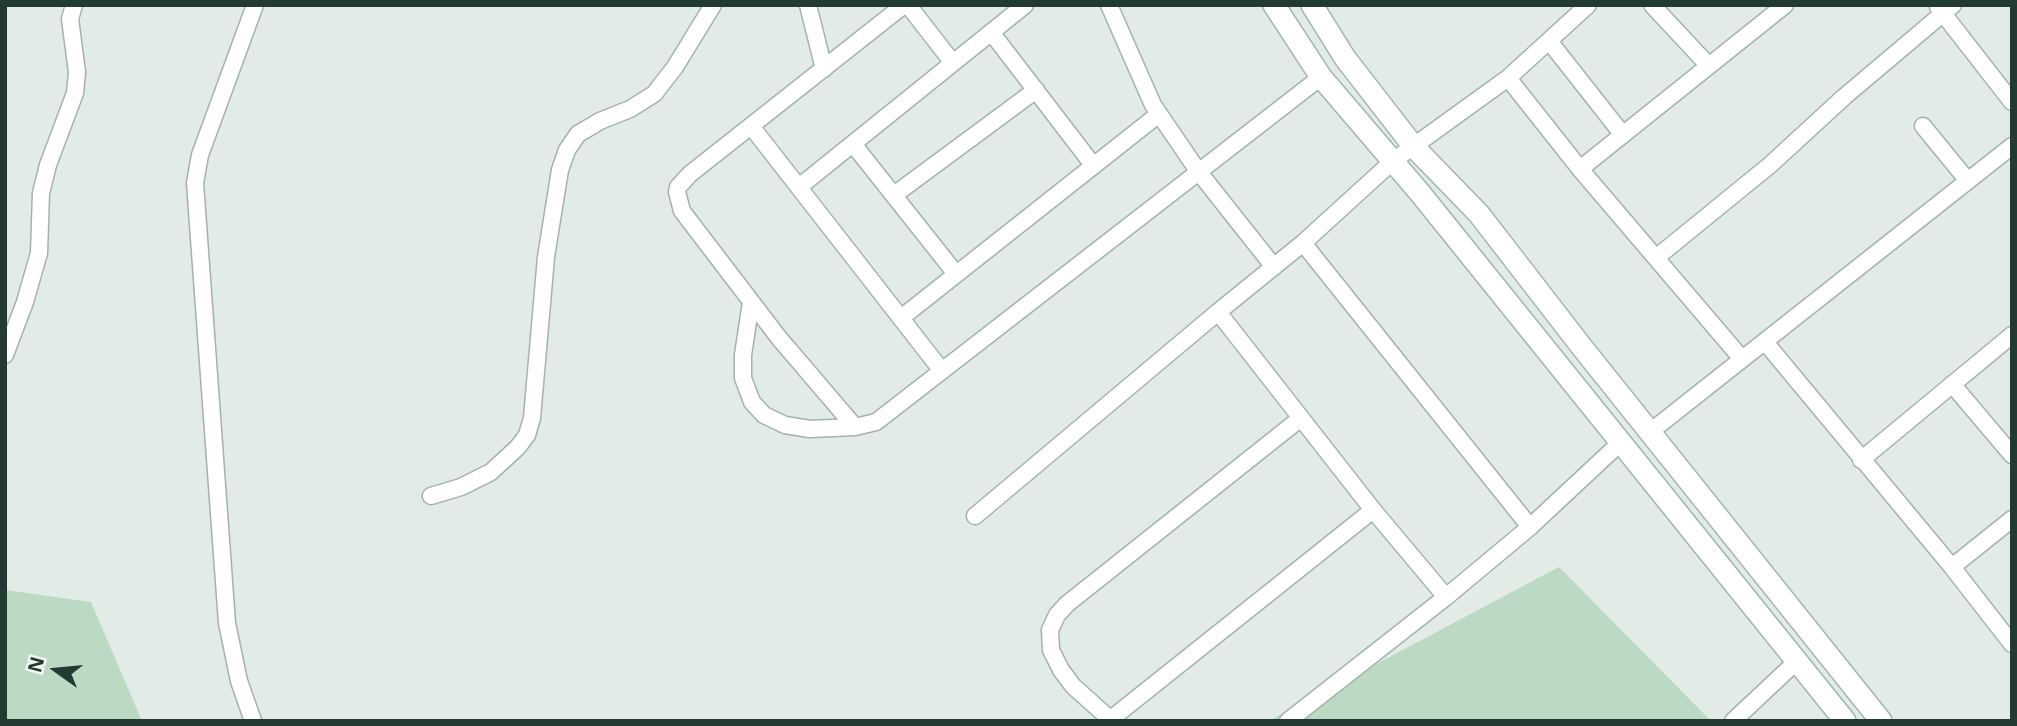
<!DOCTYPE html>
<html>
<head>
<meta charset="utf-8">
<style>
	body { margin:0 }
	#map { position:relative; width:2017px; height:726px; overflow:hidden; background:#e2ebe6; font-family:"Open Sans",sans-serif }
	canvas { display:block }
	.frame { position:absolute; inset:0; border:7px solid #233a32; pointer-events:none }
	.north { position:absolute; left:21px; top:635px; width:70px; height:70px; -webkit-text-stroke:5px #f2f7f4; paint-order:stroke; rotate:285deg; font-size:19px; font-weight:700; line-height:28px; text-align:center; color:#233a32 }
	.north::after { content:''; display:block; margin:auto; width:24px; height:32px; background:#233a32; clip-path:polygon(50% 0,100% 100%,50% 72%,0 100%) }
</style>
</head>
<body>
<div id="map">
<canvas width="2017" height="726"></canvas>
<div class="frame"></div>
<div class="north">N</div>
</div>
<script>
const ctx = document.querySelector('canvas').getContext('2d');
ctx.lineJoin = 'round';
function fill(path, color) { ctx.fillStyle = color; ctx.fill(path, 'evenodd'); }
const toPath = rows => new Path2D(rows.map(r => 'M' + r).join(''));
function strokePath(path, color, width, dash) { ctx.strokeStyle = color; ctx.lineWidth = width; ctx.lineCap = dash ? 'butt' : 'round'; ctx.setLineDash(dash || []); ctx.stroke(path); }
const green = toPath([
	[1559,567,1711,721,1269,721],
	[5,590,91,602,142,721,5,721]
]);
const street = toPath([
	[808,5,824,69],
	[908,5,953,63],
	[1109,5,1153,105,1198,171,1274,267],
	[1652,5,1709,66],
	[1938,7,2012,102],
	[991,32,1093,165],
	[1549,41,1623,135],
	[1508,78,1580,169,1742,359],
	[751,126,942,371],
	[1923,126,1968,181],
	[853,144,956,274],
	[1580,169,1785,5],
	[799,187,1025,5],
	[894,195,1036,90],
	[1303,243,1530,527],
	[1657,257,1770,165,1844,97,1953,5],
	[751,302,743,355,743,378,752,402,764,415,785,425,810,429,855,427,876,422,1321,77],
	[901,318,1159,114],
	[1765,342,1952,567,2012,644],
	[5,355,25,302,39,253,41,193,48,165,75,93,77,72,70,19,74,5],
	[1952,384,2012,455],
	[855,427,779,338,682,211,677,192,678,187,690,174,904,5],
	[1650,432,2012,146],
	[1861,460,2012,335],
	[431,496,461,487,491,472,518,447,527,435,532,418,546,257,560,170,567,150,578,134,600,121,630,109,654,94,675,67,713,5],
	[975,516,1218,312],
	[1952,567,2012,519],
	[1446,597,1373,510,1218,312,1303,243,1393,161,1508,78,1588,5],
	[1111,719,1373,510],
	[253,721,239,681,227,623,195,183,200,155,255,5],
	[1112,721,1073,686,1061,670,1051,650,1050,630,1057,615,1067,604,1301,418],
	[1288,721,1446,597,1530,527,1620,443],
	[1733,721,1797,661]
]);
const secondary = toPath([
	[1274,5,1321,77,1420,193,1845,721],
	[1312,5,1345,58,1414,147,1479,214,1581,346,1881,721]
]);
fill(green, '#bcdac3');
strokePath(street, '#a5b2ac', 19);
strokePath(secondary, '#a1b5ad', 24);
strokePath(street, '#fff', 16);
strokePath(secondary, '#fff', 21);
</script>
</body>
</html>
